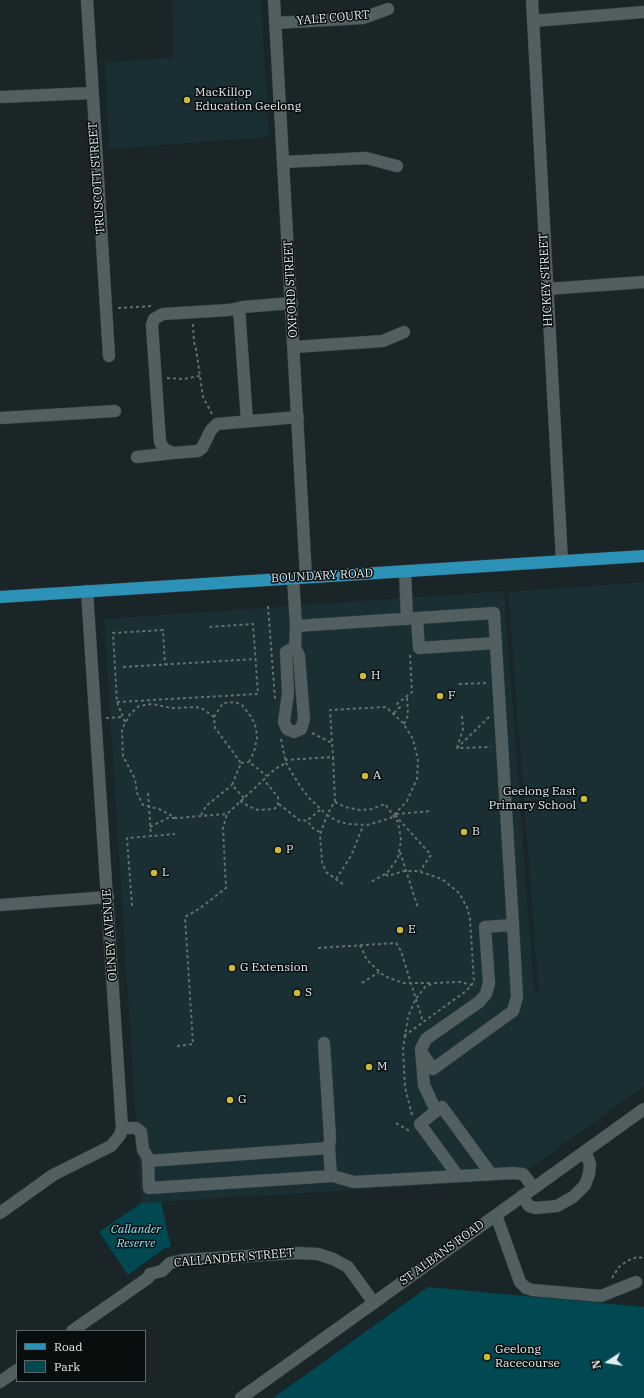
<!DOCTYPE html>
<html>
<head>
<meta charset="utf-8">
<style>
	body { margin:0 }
	#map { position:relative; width:644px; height:1398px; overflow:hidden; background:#192527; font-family:"IBM Plex Serif",serif }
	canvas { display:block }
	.legend { position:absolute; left:16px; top:1330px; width:130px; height:52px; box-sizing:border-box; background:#080d0e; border:1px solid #606668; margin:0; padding:5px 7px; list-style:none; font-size:12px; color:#e4ecee }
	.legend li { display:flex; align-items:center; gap:8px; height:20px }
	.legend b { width:20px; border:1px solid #606668 }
	.north { position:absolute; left:588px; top:1342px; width:40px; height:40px; -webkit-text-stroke:3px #080d0e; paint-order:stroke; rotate:258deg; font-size:11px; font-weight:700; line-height:16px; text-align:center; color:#e4ecee }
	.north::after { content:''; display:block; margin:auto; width:14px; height:18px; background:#e4ecee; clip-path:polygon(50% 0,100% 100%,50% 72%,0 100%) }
</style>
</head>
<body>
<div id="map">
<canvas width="644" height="1398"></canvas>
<ul class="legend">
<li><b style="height:5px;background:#2c92b7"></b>Road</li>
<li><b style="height:11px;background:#004852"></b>Park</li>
</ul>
<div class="north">N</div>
</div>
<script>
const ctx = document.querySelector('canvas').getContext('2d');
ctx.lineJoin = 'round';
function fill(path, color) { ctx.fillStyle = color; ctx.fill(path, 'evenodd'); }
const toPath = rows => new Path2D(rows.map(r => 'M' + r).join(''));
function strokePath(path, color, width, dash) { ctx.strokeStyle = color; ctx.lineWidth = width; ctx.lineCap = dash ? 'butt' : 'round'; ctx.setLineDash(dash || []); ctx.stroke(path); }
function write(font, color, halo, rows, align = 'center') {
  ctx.font = font + ' "IBM Plex Serif",serif'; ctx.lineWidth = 3; ctx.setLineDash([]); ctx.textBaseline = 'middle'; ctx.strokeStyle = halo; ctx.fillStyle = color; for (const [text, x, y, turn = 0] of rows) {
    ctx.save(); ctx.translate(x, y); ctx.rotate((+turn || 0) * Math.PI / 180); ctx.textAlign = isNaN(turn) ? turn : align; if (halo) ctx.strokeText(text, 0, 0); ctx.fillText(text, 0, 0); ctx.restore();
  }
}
const built = toPath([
	[181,0,261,0,269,137,109,149,105,63,174,57,172,1],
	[644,582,644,1086,514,1180,141,1203,104,619,504,591,534,990,539,995,508,592]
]);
const green = toPath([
	[161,1202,171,1247,165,1248,128,1275,99,1232,141,1203],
	[428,1287,644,1307,644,1398,273,1398]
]);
const path = toPath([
	[118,308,153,306],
	[193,324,194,342,196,349,203,397,212,414],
	[167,378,183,379,200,376],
	[268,606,275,699],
	[123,667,256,659],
	[459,684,488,683],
	[117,702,258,694,253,624,208,627],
	[394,713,400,707,397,704,412,692,410,654],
	[214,717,203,709,196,707,172,708,152,704,139,706,130,714,122,729,123,756,135,779,137,793,143,805,159,809,176,818,227,814,275,769,286,763],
	[489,717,457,748,491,747],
	[106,718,121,717],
	[125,722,117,702,113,633,163,630,165,665],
	[404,724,408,715,407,697],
	[312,733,332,743],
	[281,739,286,763,300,786,309,798,327,815,320,835,322,862,326,872,344,885],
	[457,748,463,729,462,716],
	[285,760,333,757,335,801,327,815,337,821,348,824,367,825,391,818,407,801,417,779,418,760,413,739,403,723,386,707,330,710,333,757],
	[241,763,249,762],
	[148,793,151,836],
	[244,798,232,785,241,763,215,728,214,717,223,703,235,702,242,705,252,718,256,728,257,738,254,752,249,762,267,776],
	[240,801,250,807,258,810,274,809,278,806,278,797,264,780],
	[335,802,345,807,360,810,372,809,385,804,398,822,401,840,398,858,387,873,369,883],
	[279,804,299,820,308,821],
	[320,810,309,819,308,821,311,827,320,832],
	[396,814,431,811],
	[201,815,206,806,232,785],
	[395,815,431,855,420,871],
	[150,827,168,818,175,818],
	[400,852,418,908],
	[386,874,388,876,404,871,418,871,442,879,459,893,467,907,470,919,474,982,466,991,404,1036],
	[336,879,351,856,363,826],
	[132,906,127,838,175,834],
	[360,945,367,960,384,976,403,983,432,983],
	[318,948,396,943,401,951,423,1022],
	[362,983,379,972],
	[177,1046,193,1044,185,917,199,909,226,888,223,828,227,814],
	[412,1115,405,1087,403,1049,408,1017,415,1000,425,987,434,983,460,982,476,986],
	[396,1123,411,1132],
	[612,1278,619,1267,627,1261,637,1257,644,1258]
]);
const minor = toPath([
	[87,0,109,356],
	[274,0,306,577],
	[532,0,562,561],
	[533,21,644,12],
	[275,23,363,18,388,9],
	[0,97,92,93],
	[283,162,366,158,397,166],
	[547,289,644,282],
	[292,303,243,307,229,310,163,314,154,319,152,325,160,442,164,449,173,453,198,451,202,448,211,430,217,424,298,417],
	[239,308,247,421],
	[294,347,383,341,404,332],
	[0,418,115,411],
	[137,457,173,453],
	[405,571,407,619],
	[293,578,296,626],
	[417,619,419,648,496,643],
	[295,647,286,652,288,693,284,722,287,729,294,732,301,729,304,719,299,656,295,647,296,626,494,613,513,925,485,927,489,983,486,994,479,1002,426,1039,421,1049,424,1085,436,1111,420,1124,458,1176],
	[0,905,108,897],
	[324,1043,330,1138,329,1148,148,1161,149,1188,333,1176,354,1182,513,1173,523,1174,534,1188],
	[422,1053,433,1069,513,1011,517,997,513,925],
	[436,1111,442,1107,491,1174],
	[122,1128,136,1128,141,1132,143,1150,147,1156,148,1161],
	[329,1148,331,1176],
	[522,1196,529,1206,535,1208,557,1206,573,1197,585,1185,589,1174,590,1164,585,1151],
	[0,1213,53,1175,111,1146,120,1135,122,1128,87,591],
	[496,1215,520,1282,526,1288,533,1290,601,1296,636,1282],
	[72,1331,148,1278,150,1274,162,1271,170,1263,183,1260,296,1253,318,1254,333,1259,348,1267,374,1303],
	[0,1382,17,1370],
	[241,1398,644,1109]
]);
const major = toPath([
	[0,597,644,556]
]);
const markers = [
	[187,100,4,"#cdb938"],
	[363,676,4,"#cdb938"],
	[440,696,4,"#cdb938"],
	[365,776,4,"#cdb938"],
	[584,799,4,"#cdb938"],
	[464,832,4,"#cdb938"],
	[278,850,4,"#cdb938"],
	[154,873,4,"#cdb938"],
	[400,930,4,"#cdb938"],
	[232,968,4,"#cdb938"],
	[297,993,4,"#cdb938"],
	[369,1067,4,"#cdb938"],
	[230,1100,4,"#cdb938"],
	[487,1357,4,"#cdb938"]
];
const streetNames = [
	["YALE COURT",333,18,-5],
	["TRUSCOTT STREET",97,178,-94],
	["HICKEY STREET",546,280,-93],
	["OXFORD STREET",291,289,-93],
	["BOUNDARY ROAD",322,576,-3],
	["OLNEY AVENUE",110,935,-94],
	["ST ALBANS ROAD",442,1253,-36],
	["CALLANDER STREET",234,1258,-5]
];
const poiNames = [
	["MacKillop",195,93],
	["Education Geelong",195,107],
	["H",371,676],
	["F",448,696],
	["A",373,776],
	["Geelong East",576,792,"right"],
	["Primary School",576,806,"right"],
	["B",472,832],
	["P",286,850],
	["L",162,873],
	["E",408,930],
	["G Extension",240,968],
	["S",305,993],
	["M",377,1067],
	["G",238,1100],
	["Geelong",495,1350],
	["Racecourse",495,1364]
];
const parkNames = [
	["Callander",136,1230],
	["Reserve",136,1244]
];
fill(built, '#1a2f33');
fill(green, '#004852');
strokePath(minor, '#353f41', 13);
strokePath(major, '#353f41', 13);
strokePath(path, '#646f71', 2, [3, 3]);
strokePath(minor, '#515f61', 12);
strokePath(major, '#2c92b7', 12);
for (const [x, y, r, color] of markers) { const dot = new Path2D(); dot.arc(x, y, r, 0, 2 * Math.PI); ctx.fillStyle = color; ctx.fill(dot); strokePath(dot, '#080d0e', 1.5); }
write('12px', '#e4ecee', '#080d0e', streetNames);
write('12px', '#e4ecee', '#080d0e', poiNames, 'left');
write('italic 12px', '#8de7f7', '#080d0e', parkNames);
</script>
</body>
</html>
